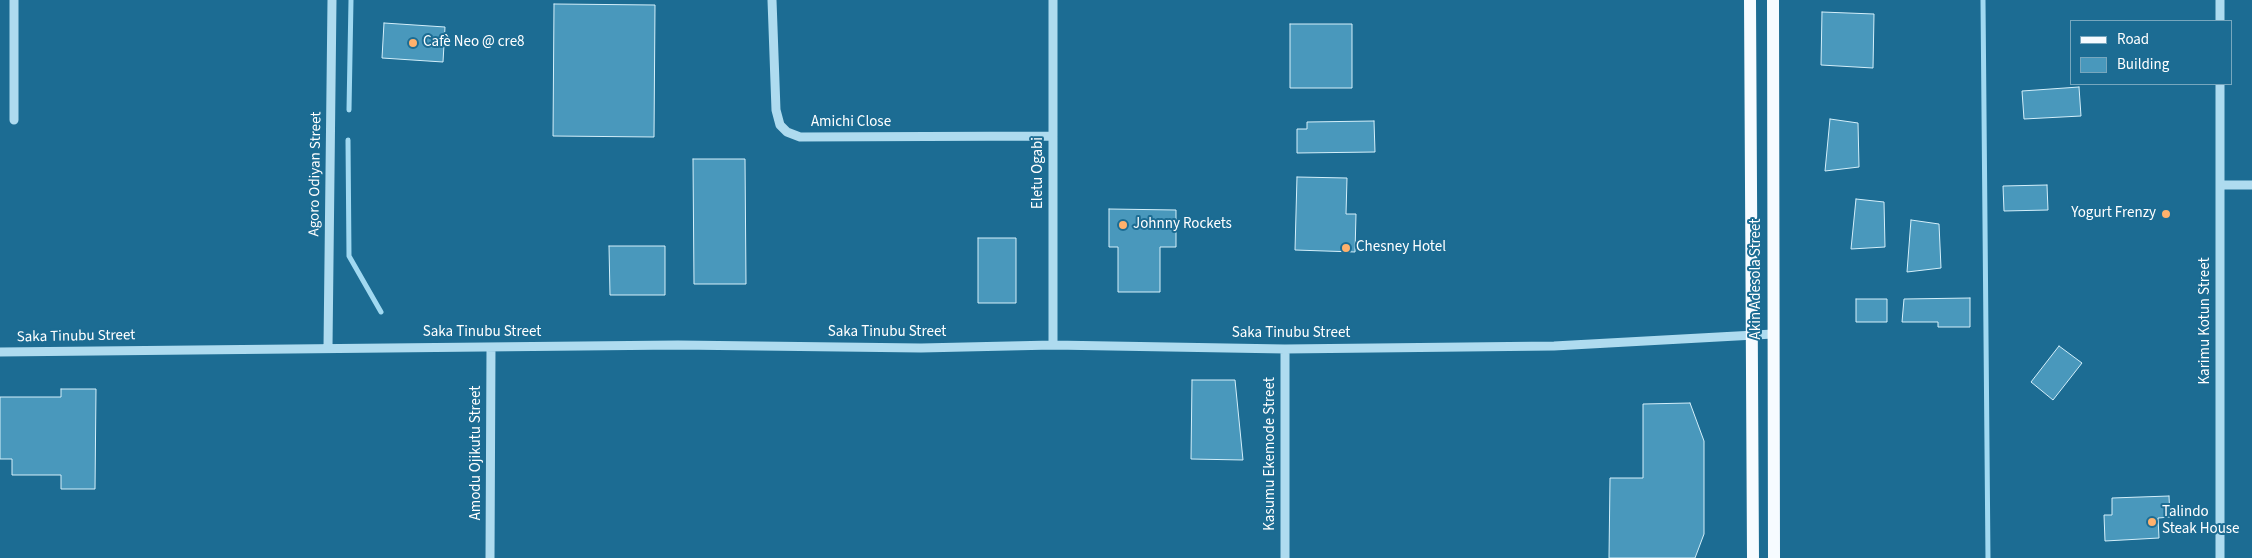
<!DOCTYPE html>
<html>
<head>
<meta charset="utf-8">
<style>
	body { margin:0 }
	#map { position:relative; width:2252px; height:558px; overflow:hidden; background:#1c6c93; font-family:"Source Sans 3",sans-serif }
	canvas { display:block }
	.legend { position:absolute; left:2070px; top:20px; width:162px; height:65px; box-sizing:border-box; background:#1c6c93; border:1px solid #77a7be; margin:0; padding:6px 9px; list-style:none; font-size:15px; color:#fff }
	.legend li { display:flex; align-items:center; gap:10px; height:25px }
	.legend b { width:25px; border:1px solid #77a7be }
</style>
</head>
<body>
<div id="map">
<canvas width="2252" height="558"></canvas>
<ul class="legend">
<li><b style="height:6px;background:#f6fbff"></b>Road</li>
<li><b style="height:14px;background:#4998bc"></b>Building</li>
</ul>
</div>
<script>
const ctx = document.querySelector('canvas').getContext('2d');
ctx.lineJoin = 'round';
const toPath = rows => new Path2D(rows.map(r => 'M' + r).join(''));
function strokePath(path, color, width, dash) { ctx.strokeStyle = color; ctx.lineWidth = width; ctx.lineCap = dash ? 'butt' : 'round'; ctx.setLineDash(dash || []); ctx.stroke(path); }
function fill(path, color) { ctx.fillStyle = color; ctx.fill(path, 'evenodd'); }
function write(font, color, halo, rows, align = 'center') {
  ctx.font = font + ' "Source Sans 3",sans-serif'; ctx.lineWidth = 4; ctx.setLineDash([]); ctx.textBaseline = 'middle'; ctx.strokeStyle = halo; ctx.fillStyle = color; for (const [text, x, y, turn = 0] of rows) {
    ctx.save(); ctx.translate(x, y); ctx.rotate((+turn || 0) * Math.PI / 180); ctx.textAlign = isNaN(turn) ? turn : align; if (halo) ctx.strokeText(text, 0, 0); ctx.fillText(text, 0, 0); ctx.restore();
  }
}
const stream = toPath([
	[1983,0,1988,558],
	[349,110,351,0],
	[348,140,349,256,381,312]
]);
const building = toPath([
	[554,4,655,5,654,137,553,136,554,4],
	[1822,12,1874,14,1873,68,1821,65,1822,12],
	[384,23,445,27,443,62,382,58,384,23],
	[1290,24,1352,24,1352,88,1290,88,1290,24],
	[2079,87,2081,116,2024,119,2022,91,2079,87],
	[1830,119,1858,123,1859,167,1825,171,1830,119],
	[1374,121,1375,152,1297,153,1297,129,1307,129,1307,122,1374,121],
	[693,159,745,159,746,284,694,284,693,159],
	[1297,177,1347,178,1346,214,1356,214,1355,252,1295,250,1297,177],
	[2047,185,2048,210,2004,211,2003,186,2047,185],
	[1856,199,1884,202,1885,247,1851,249,1856,199],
	[1109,209,1176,210,1176,247,1160,247,1160,292,1118,292,1118,247,1109,247,1109,209],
	[1911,220,1939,224,1941,268,1907,272,1911,220],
	[978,238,1016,238,1016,303,978,303,978,238],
	[609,246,665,246,665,295,610,295,609,246],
	[1970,298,1970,327,1938,327,1938,322,1902,322,1904,299,1970,298],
	[1856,299,1887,299,1887,322,1856,322,1856,299],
	[2059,346,2082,363,2053,400,2031,382,2059,346],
	[1192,380,1235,380,1243,460,1191,459,1192,380],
	[61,389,96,389,95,489,61,489,61,475,12,475,12,459,0,459,0,397,61,397,61,389],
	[1690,403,1704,441,1704,534,1695,558,1609,558,1610,478,1643,478,1643,404,1690,403],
	[2169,496,2170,517,2158,518,2159,538,2105,541,2104,515,2112,515,2112,498,2169,496]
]);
const minor = toPath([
	[772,0,776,110,780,125,787,132,800,137,1053,136],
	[2220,21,2220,0],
	[14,120,14,0],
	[2220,185,2252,185],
	[1053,345,1053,0],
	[328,347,332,0],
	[1285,349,1285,558],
	[0,352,678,345,921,348,1053,345,1285,349,1554,346,1773,334],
	[490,558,491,347],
	[2220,558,2220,84]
]);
const major = toPath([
	[1750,0,1753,558],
	[1773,0,1774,558]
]);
const markers = [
	[413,43,5,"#ffb16c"],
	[2166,214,5,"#ffb16c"],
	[1123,225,5,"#ffb16c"],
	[1346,248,5,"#ffb16c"],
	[2152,522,5,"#ffb16c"]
];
const poiNames = [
	["Cafè Neo @ cre8",423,43],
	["Yogurt Frenzy",2156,214,"right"],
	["Johnny Rockets",1133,225],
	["Chesney Hotel",1356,248],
	["Talindo",2162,513],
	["Steak House",2162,530]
];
const streetNames = [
	["Amichi Close",851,123],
	["Eletu Ogabi",1039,173,-90],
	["Agoro Odiyan Street",316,174,-89],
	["Akin Adesola Street",1757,279,-90],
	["Karimu Kotun Street",2206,321,-90],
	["Saka Tinubu Street",482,333],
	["Saka Tinubu Street",887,333],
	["Saka Tinubu Street",1291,334],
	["Saka Tinubu Street",76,337,-1],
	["Amodu Ojikutu Street",477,453,-90],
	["Kasumu Ekemode Street",1271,454,-90]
];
strokePath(stream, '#a1d9f1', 5);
fill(building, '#4998bc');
strokePath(building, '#d4effa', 1);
strokePath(minor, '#aedbef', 9);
strokePath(major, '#f6fbff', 12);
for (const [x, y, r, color] of markers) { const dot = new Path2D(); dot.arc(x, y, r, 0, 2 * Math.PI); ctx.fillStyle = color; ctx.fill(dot); strokePath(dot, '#1c6c93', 2); }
write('15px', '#fff', '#1c6c93', poiNames, 'left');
write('15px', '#fff', '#1c6c93', streetNames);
</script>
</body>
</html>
